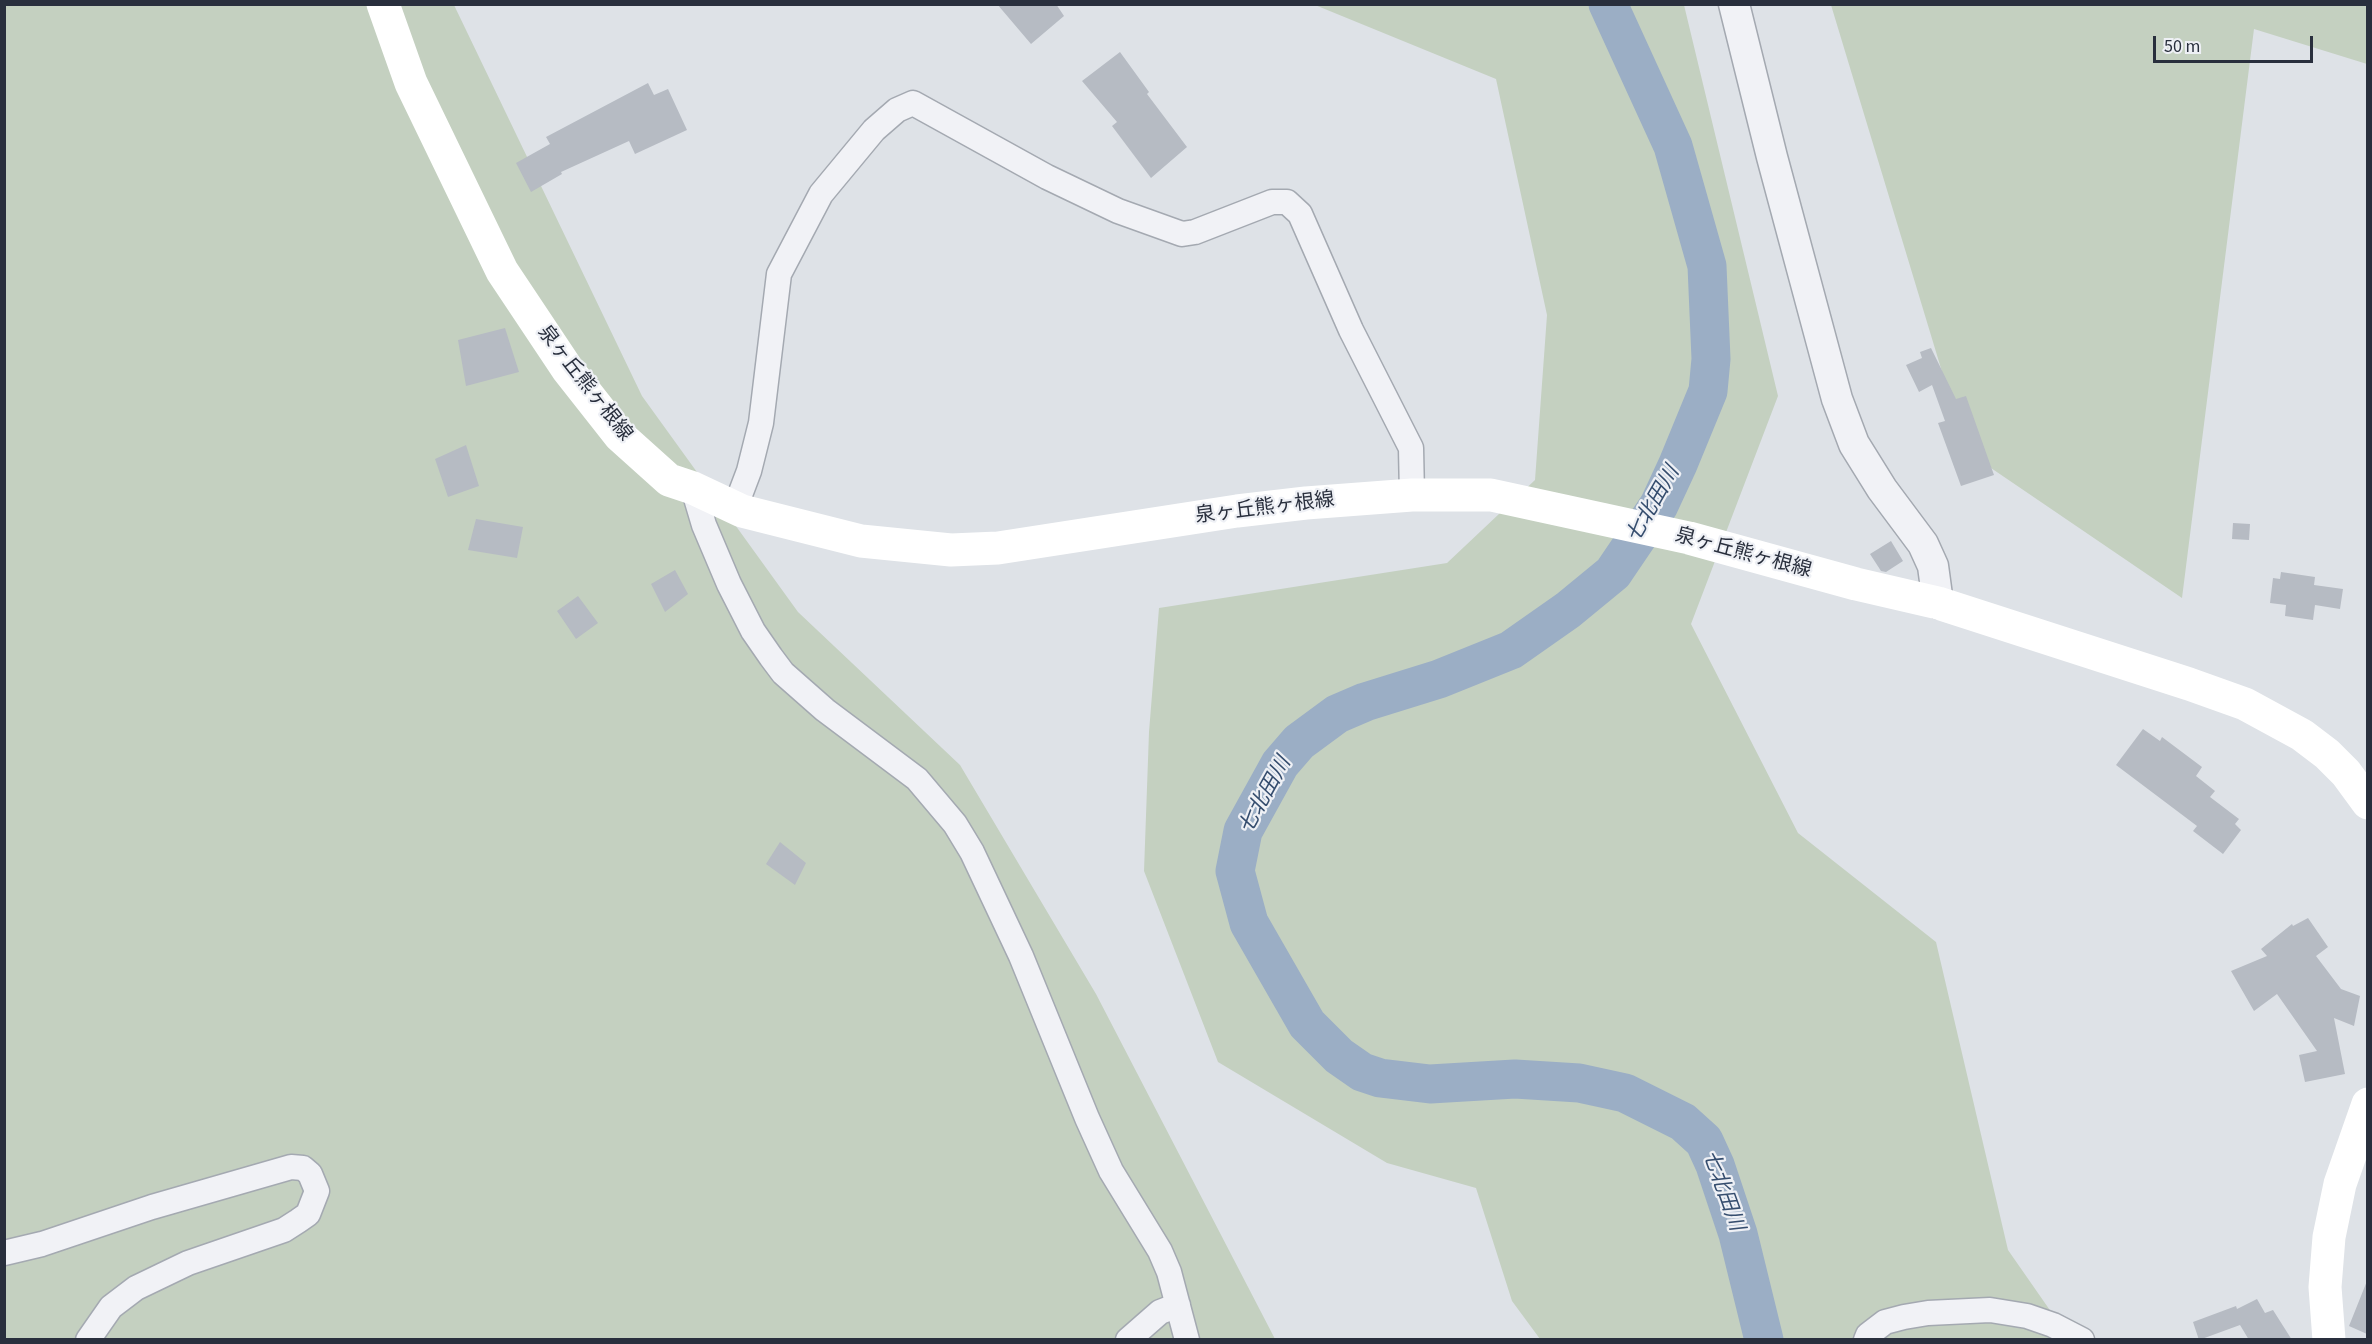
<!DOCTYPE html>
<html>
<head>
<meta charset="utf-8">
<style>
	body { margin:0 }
	#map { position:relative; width:2372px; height:1344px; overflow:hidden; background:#dee2e7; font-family:"Source Sans 3",sans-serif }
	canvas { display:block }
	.frame { position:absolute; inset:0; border:6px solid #292f3d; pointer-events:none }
	.scale { position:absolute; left:2153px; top:36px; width:160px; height:27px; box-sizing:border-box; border:3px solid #292f3d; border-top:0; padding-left:8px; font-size:18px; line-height:21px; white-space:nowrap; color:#292f3d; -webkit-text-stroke:4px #eef0f5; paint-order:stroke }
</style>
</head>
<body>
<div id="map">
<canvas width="2372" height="1344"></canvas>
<div class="frame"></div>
<div class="scale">50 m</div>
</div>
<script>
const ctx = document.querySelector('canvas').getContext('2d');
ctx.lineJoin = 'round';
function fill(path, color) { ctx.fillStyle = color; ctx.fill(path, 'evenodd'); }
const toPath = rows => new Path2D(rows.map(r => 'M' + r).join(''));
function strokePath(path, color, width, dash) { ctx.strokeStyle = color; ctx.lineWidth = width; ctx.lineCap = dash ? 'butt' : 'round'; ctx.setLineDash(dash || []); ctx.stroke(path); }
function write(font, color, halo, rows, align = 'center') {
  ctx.font = font + ' "Source Sans 3","Noto Sans JP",sans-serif'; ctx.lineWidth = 4.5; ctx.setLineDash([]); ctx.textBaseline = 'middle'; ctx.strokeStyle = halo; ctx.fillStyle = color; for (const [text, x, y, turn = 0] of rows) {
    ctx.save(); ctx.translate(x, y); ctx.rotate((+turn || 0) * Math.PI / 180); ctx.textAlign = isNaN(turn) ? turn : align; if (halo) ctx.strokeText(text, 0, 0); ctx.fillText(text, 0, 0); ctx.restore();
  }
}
const green = toPath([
	[5,5,454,5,642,396,798,612,960,765,1096,994,1275,1339,5,1340],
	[1315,5,1684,5,1778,396,1691,624,1798,833,1936,942,2008,1250,2070,1339,1540,1339,1512,1301,1476,1188,1387,1163,1218,1062,1144,871,1149,732,1159,608,1447,563,1535,480,1547,315,1496,79],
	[1831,5,2367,5,2367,64,2254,29,2182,598,1966,451]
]);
const river = toPath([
	[1608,4,1673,146,1707,266,1711,359,1708,391,1678,464,1659,505,1613,573,1568,610,1511,650,1439,679,1365,702,1337,714,1299,742,1280,764,1243,831,1235,871,1249,923,1307,1024,1339,1056,1362,1072,1380,1078,1430,1084,1515,1079,1579,1083,1625,1093,1683,1122,1704,1141,1715,1165,1738,1234,1764,1340]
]);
const building = toPath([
	[997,4,1056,4,1064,16,1031,44],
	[1120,52,1149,92,1147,94,1187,147,1151,178,1112,126,1117,122,1082,81],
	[648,83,654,95,668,89,687,130,635,154,629,141,561,172,562,174,531,192,516,163,550,144,546,137],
	[505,328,519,372,466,386,458,340],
	[1931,348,1956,399,1966,396,1994,475,1961,486,1938,423,1945,421,1932,385,1919,392,1906,365,1922,358,1920,352],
	[466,445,479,486,448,497,435,459],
	[476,519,523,527,517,558,468,550],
	[2233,523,2250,524,2249,540,2232,539],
	[1891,541,1903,561,1886,572,1881,571,1870,554],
	[675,570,688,594,665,612,651,584],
	[2281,572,2315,577,2314,585,2343,589,2340,609,2315,605,2313,620,2285,616,2286,605,2270,603,2273,578,2280,579],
	[578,596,598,623,576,639,557,611],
	[2143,729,2160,741,2162,737,2202,767,2196,776,2215,791,2210,797,2239,819,2235,824,2241,830,2223,854,2193,831,2197,826,2116,765],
	[780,842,806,863,795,885,766,864],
	[2308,918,2328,947,2316,956,2341,989,2360,996,2354,1026,2334,1018,2345,1074,2305,1082,2299,1055,2317,1051,2277,994,2254,1011,2231,971,2267,956,2261,949,2292,924,2293,926],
	[2367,1281,2367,1334,2349,1326],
	[2257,1299,2265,1313,2273,1310,2292,1340,2249,1340,2240,1325,2199,1340,2193,1322,2236,1306,2237,1309]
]);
const minor = toPath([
	[693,488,704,525,729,584,753,631,771,657,783,673,825,710,917,779,955,824,972,852,1021,956,1087,1118,1111,1171,1160,1251,1169,1272,1187,1340],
	[735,508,749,471,761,423,779,274,821,194,874,130,897,110,913,103,1047,177,1118,211,1182,234,1195,232,1272,202,1287,202,1300,214,1351,330,1411,448,1412,495],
	[4,1253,42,1244,152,1207,291,1167,303,1168,310,1174,317,1191,308,1214,298,1221,284,1230,188,1263,136,1288,111,1307,88,1340],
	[1128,1340,1160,1312,1178,1305],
	[1866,1340,1868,1335,1885,1322,1904,1317,1928,1313,1990,1310,2027,1316,2053,1325,2082,1340]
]);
const tertiary = toPath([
	[1734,4,1772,157,1837,399,1854,444,1882,489,1923,544,1933,566,1938,603]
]);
const secondary = toPath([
	[383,4,411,83,502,271,568,370,620,436,669,480,693,488,742,511,861,541,951,550,998,548,1237,511,1306,503,1412,495,1491,495,1689,538,1856,584,1938,603,2189,684,2245,704,2302,735,2327,754,2346,773,2368,803],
	[2329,1340,2325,1287,2329,1237,2340,1184,2368,1104]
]);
const streetNames = [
	["泉ヶ丘熊ヶ根線",584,384,52],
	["泉ヶ丘熊ヶ根線",1265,509,-7],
	["泉ヶ丘熊ヶ根線",1743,554,15]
];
const waterNames = [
	["七北田川",1654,505,-60],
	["七北田川",1266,796,-61],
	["七北田川",1722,1191,70]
];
fill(green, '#c4d0c0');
strokePath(river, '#9baec5', 39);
fill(building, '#b6bbc3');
strokePath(minor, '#a4a9b1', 27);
strokePath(tertiary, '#a4a9b1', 33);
strokePath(minor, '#f1f2f6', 24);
strokePath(tertiary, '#f1f2f6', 30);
strokePath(secondary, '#fff', 33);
write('20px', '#292f3d', '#eef0f5', streetNames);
write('italic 21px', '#354d6e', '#eef0f5', waterNames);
</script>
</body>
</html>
